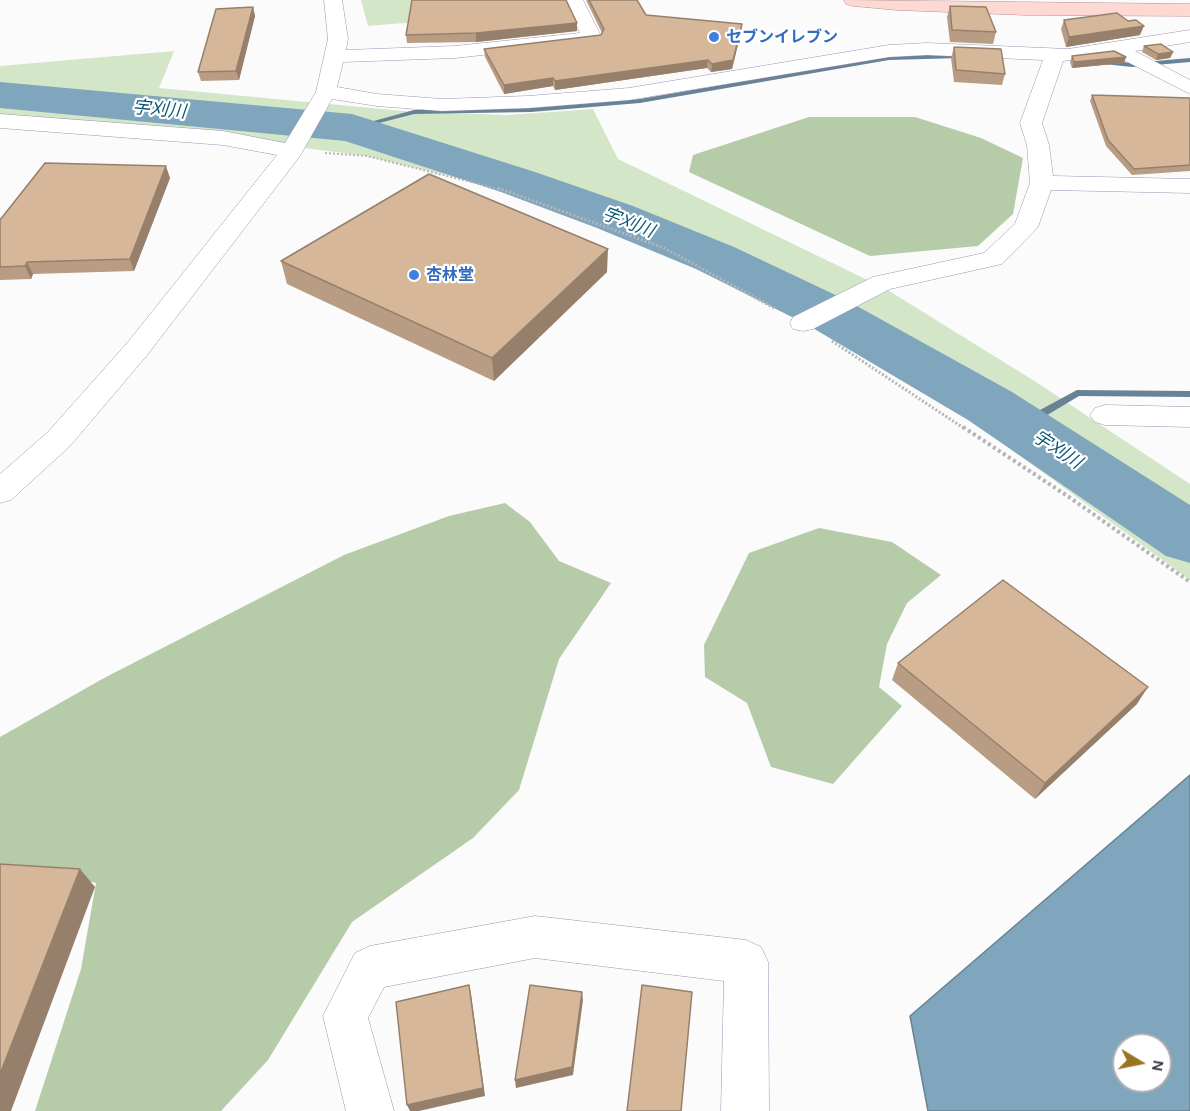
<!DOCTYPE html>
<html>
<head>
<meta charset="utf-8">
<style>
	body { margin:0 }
	#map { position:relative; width:1190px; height:1111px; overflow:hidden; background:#fbfbfb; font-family:Karla,sans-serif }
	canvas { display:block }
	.north { position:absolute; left:1112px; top:1033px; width:60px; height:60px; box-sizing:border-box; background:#fff; border:2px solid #aeadb2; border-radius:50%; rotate:100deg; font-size:16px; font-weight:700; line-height:24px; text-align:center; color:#34323f }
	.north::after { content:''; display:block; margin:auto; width:21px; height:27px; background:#9a7520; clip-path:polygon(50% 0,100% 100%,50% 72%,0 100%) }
</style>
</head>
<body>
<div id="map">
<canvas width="1190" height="1111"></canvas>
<div class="north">N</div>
</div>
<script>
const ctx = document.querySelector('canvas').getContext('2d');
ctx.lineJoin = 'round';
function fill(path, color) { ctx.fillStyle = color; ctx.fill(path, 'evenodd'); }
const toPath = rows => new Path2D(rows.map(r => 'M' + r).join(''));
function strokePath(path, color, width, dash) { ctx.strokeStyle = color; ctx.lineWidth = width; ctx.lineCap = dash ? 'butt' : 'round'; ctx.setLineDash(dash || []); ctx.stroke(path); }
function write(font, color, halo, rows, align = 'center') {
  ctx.font = font + ' Karla,"Noto Sans JP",sans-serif'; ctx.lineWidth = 4.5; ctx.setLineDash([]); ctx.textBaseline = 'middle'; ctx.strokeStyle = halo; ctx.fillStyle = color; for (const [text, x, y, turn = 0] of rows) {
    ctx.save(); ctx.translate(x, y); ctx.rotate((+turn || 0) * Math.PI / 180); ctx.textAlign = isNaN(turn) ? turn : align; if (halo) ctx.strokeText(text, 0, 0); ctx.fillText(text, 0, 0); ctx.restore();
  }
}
const green = toPath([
	[361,0,467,0,484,16,368,26],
	[174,51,159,88,414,112,508,115,593,109,618,159,886,289,1036,382,1190,484,1190,580,978,425,835,337,803,323,664,248,495,187,367,156,218,137,0,117,0,66]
]);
const forest = toPath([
	[809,117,915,117,981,138,1023,158,1013,214,978,246,870,256,689,172,693,155],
	[505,503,530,522,559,561,611,583,559,659,519,790,473,838,352,922,268,1060,221,1111,35,1111,81,969,96,883,13,864,0,866,0,737,104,678,344,555,449,516],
	[819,528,892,542,941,575,907,603,887,644,879,687,902,706,833,784,771,767,747,703,705,677,704,645,749,553]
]);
const water = toPath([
	[1190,775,1190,1111,928,1111,910,1016,1190,775],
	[1124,1045,1160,1045,1160,1081,1124,1081,1124,1045]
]);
const stream = toPath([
	[958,54,962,56,961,58,889,60,640,103,531,112,414,114,352,130,348,128,414,110,531,108,640,99,889,56,958,54],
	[1190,58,1190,62,1132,67,1104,64,1100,62,1104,60,1132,63,1190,58],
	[1077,390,1190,391,1190,397,1079,396,1024,429,1016,429,1015,426,1016,423,1077,390]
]);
const river = toPath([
	[0,82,352,114,535,172,633,206,734,247,846,300,1012,392,1190,505,1190,563,1166,556,968,420,806,324,696,269,597,228,501,192,345,141,0,108,0,82]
]);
const pathFar2 = toPath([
	[325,153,367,156,503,190]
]);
const pathFar1 = toPath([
	[498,188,664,248,776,309],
	[832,341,965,429]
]);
const path = toPath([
	[963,427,1069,497,1190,582]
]);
const minor = toPath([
	[324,0,342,0,348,39,346,50,455,46,580,33,565,0,583,0,602,38,599,42,455,58,343,62,337,87,377,94,442,99,528,96,629,88,889,45,927,43,1068,49,1190,30,1190,42,1135,51,1190,80,1190,94,1112,54,1063,61,1042,123,1049,145,1053,176,1190,179,1190,193,1051,190,1038,227,1002,264,890,289,813,329,803,331,793,329,790,323,793,317,873,277,984,253,1015,224,1030,183,1027,145,1020,123,1043,60,927,55,889,57,629,100,528,108,442,111,377,106,332,99,300,156,148,354,70,446,11,500,0,503,0,474,48,432,128,342,277,155,223,145,0,128,0,114,223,131,285,143,316,92,328,39,324,0],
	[1105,405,1190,407,1190,427,1105,425,1095,422,1090,415,1095,408,1105,405],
	[535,916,746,940,761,947,768,962,769,1111,721,1111,724,981,535,958,384,987,368,1018,394,1111,346,1111,323,1016,355,953,370,946,535,916]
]);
const major = toPath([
	[844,0,1190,4,1190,16,1025,15,897,10,853,6,846,4,844,0]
]);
const wall = toPath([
	[586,0,637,0,646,15,741,32,732,69,711,72,707,68,555,90,553,86,504,94,485,57,484,49,601,35,602,33],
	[950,6,996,32,993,44,950,42,947,17],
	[253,7,255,16,239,80,201,81,198,72],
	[1064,20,1140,35,1066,47,1061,29],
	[577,31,476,42,407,43,406,35],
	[1144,46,1173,52,1170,58,1156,60,1142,52],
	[954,47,1005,74,1002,85,954,82,951,58],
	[1072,56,1126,57,1124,63,1072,68,1070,62],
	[1092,95,1190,98,1190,171,1132,175,1106,146,1090,101],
	[170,178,134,271,33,274,31,279,0,280,0,220],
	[281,261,607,272,494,381,287,284],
	[898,663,1137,704,1035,799,892,680]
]);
const shadedWall = toPath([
	[253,7,255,16,239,80,236,71],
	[577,23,577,31,476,42,476,33],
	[742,24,741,32,732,69,711,72,712,64],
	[1144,26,1140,35,1066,47,1069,37],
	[1173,52,1170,58,1156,60,1158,54],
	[1126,57,1124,63,1072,68,1074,62],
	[708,60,707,68,555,90,555,81],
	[553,78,553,86,504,94,504,85],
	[166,166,170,178,134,271,130,259],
	[608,249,607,272,494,381,492,358],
	[27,262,33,274,31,279,25,266],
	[1148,687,1137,704,1035,799,1045,783],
	[80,869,95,887,11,1111,0,1111,0,1074],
	[469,985,471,994,485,1096,419,1111,410,1111,407,1105],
	[582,992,583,1000,573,1075,516,1088,515,1080]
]);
const building = toPath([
	[412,0,566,0,577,23,476,33,406,35,412,0],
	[589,0,637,0,646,15,742,24,733,60,712,64,708,60,555,81,553,78,504,85,484,49,601,35,604,29,589,0],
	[950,6,986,7,996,32,952,30,950,6],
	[253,7,236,71,198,72,216,9,253,7],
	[1117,13,1128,21,1136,20,1144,26,1069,37,1064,20,1117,13],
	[1161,44,1173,52,1158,54,1144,46,1161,44],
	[954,47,1001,49,1005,74,956,70,954,47],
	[1114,51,1126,57,1074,62,1072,56,1114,51],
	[1092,95,1190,98,1190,165,1134,169,1108,140,1092,95],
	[45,163,166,166,130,259,27,262,25,266,0,267,0,220,45,163],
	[429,174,608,249,492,358,281,261,429,174],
	[1003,580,1148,687,1045,783,898,663,1003,580],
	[0,864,80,869,0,1074,0,864],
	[469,985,483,1088,407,1105,396,1002,469,985],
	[530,985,582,992,572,1067,515,1080,530,985],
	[642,985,692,992,681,1111,627,1111,642,985]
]);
const markers = [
	[714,37,6,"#3f7fe0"],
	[414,275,6,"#3f7fe0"]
];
const farShopnames = [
	["セブンイレブン",726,37],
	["杏林堂",426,275]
];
const farWaternames = [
	["宇刈川",159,110,5],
	["宇刈川",628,223,21],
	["宇刈川",1057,450,33]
];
fill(green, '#d3e6c7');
fill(forest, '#b6cba8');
fill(water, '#7fa6bc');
strokePath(water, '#688396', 1.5);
fill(stream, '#688396');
fill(river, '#7fa6bc');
strokePath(minor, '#9a94b4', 1);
strokePath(major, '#b78e8c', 1);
strokePath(pathFar2, '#b5b5b9', 2, [2, 2]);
strokePath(pathFar1, '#b5b5b9', 3, [2, 2]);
strokePath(path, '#b5b5b9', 4, [3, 3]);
fill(minor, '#fff');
fill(major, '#fed9d3');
fill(wall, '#b89d84');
fill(shadedWall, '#96806c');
fill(building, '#d6b79a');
strokePath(building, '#96806c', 1.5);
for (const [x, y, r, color] of markers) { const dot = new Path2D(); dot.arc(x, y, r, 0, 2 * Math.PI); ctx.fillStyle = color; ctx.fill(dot); strokePath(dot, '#fff', 2); }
write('bold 16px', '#366cbe', '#fff', farShopnames, 'left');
write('italic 18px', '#0e5877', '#fff', farWaternames);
</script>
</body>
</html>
